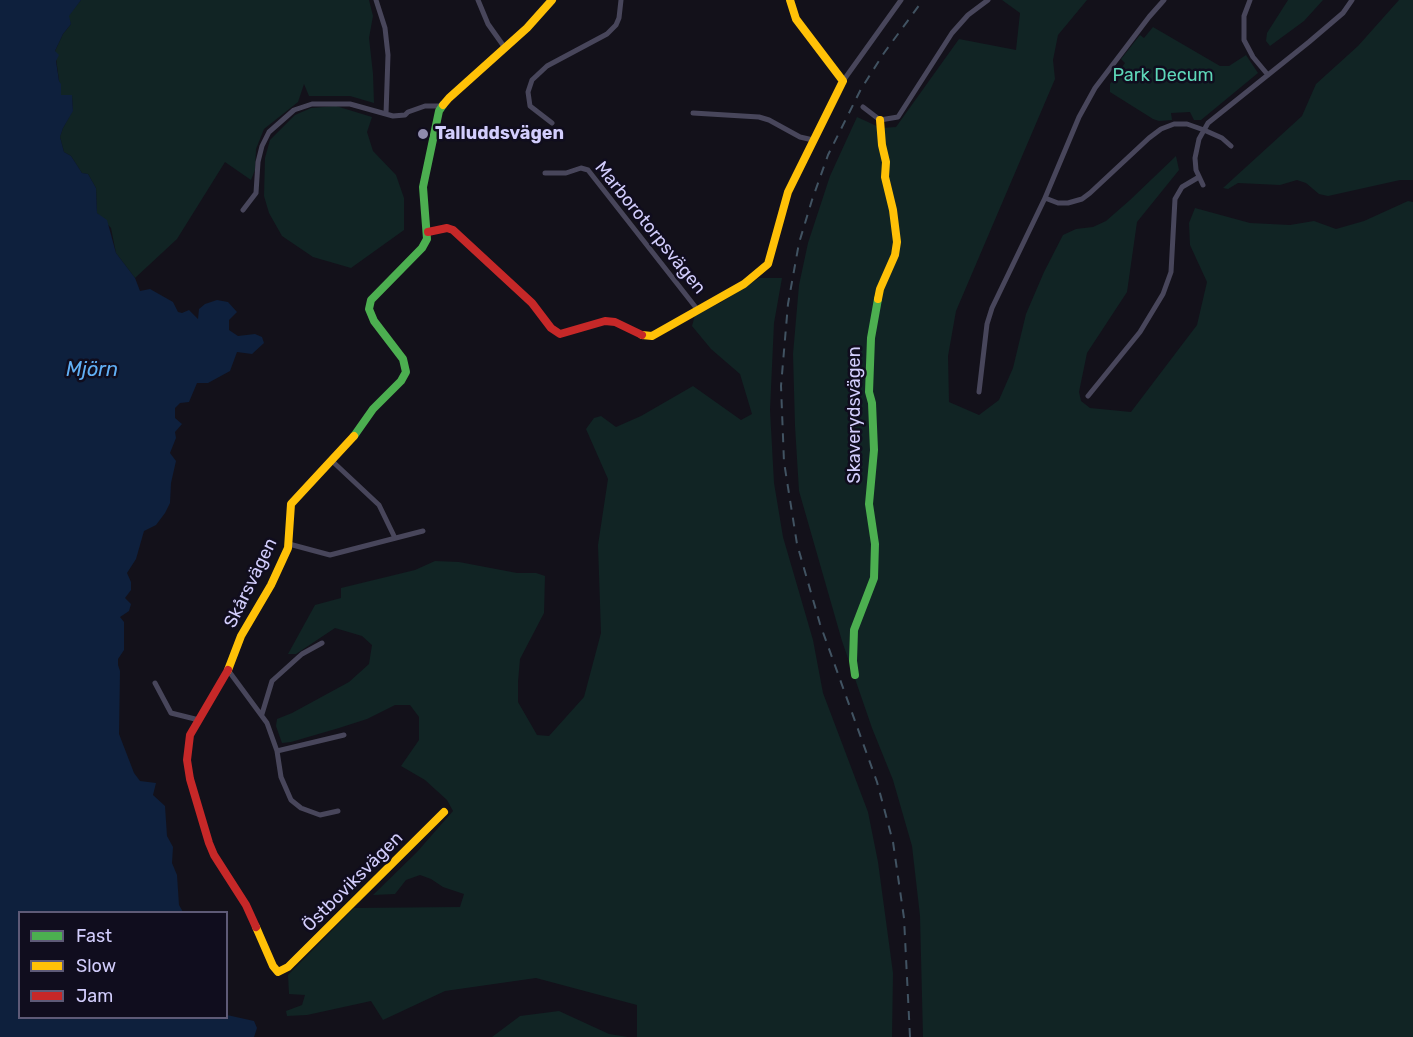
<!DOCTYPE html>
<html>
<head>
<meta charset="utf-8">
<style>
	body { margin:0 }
	#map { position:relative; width:1413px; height:1037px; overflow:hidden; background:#13111a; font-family:Rubik,sans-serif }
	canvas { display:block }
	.legend { position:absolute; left:18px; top:911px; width:210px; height:108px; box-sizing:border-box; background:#100d1e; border:2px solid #5e5a77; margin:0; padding:8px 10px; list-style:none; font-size:18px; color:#d2cdfc }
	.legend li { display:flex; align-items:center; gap:12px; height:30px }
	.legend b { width:30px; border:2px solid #5e5a77 }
</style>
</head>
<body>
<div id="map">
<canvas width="1413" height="1037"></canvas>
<ul class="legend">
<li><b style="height:8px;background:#4caf50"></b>Fast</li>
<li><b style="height:8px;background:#ffc107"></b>Slow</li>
<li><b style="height:8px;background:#c62828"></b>Jam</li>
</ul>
</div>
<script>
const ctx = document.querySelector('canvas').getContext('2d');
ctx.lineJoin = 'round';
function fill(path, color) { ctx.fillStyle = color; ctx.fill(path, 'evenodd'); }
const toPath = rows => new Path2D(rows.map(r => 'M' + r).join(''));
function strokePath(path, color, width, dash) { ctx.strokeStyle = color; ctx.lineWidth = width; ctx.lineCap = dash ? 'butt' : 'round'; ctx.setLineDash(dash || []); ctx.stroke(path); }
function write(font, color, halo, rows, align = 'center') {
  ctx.font = font + ' Rubik,sans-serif'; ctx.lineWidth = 5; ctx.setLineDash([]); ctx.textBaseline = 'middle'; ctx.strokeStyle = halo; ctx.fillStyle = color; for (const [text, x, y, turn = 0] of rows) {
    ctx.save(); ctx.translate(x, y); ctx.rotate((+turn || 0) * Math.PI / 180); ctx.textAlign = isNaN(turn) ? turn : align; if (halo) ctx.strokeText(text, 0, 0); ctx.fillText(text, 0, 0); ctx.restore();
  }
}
const green = toPath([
	[81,0,369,0,373,16,369,38,373,74,374,103,350,96,309,96,304,84,298,102,264,129,256,149,255,170,251,180,225,162,177,239,135,278,116,253,111,228,97,213,96,188,88,174,82,173,71,156,64,152,60,137,63,128,73,110,72,96,61,95,55,51,63,34,71,24,68,16],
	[1002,0,1087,0,1058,35,1053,60,1055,79,956,311,948,356,949,402,979,415,999,400,1013,368,1026,314,1044,272,1063,235,1076,229,1093,227,1106,221,1130,200,1176,156,1179,170,1137,222,1127,292,1087,353,1079,392,1081,401,1090,408,1131,412,1197,325,1207,282,1190,245,1189,223,1195,208,1250,223,1290,225,1314,221,1336,229,1364,221,1408,201,1413,202,1413,1037,923,1037,920,916,912,846,893,780,872,728,842,641,799,491,795,426,793,354,799,285,808,243,830,176,857,117,881,128,896,127,959,39,1016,50,1020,13],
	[1288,0,1323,0,1304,21,1270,46,1266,41,1267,33],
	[1399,0,1413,0,1413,180,1400,180,1328,196,1319,194,1306,183,1297,180,1280,185,1238,183,1228,189,1223,188,1302,116,1316,84,1358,46],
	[1153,27,1220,66,1229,66,1246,55,1258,73,1201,120,1194,120,1190,112,1171,113,1172,120,1159,121,1153,119,1110,92,1110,84,1125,63,1121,59,1140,35,1144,38],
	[336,106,372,117,367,132,373,151,396,175,404,198,404,230,351,268,313,257,282,236,269,213,264,196,265,158,270,140,295,115,311,108],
	[759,278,782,278,774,323,770,410,774,483,783,537,813,640,823,693,868,812,878,862,893,973,892,1037,637,1037,637,1005,536,978,445,991,383,1020,371,1001,307,1015,287,1016,286,1011,302,1005,305,995,289,994,288,975,354,908,460,907,464,894,443,887,431,879,420,875,406,880,395,894,373,895,417,852,453,811,447,800,425,780,401,766,419,740,419,717,410,705,395,705,367,719,339,728,291,742,282,743,276,726,277,719,292,713,349,682,369,664,372,645,362,636,335,628,296,654,288,654,315,605,341,598,341,588,415,570,435,561,459,562,517,573,536,573,545,576,544,613,520,659,518,682,518,702,537,735,549,736,584,697,601,633,598,545,608,479,586,429,594,418,601,416,616,427,641,416,693,386,741,420,752,414,740,374,711,349,692,326,695,315,720,303],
	[559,1011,609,1034,628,1037,492,1037,520,1016]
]);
const water = toPath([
	[0,0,81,0,69,16,71,24,63,34,55,51,59,55,56,61,59,81,61,84,61,95,72,95,73,111,63,128,60,137,64,152,71,156,82,173,88,174,96,188,97,213,107,220,116,253,135,278,140,291,150,289,173,302,178,312,182,313,189,310,198,319,199,309,205,304,217,300,228,302,237,312,229,320,229,330,238,336,255,334,262,337,264,343,252,354,237,352,230,371,208,383,197,383,189,402,180,403,175,408,175,418,182,424,175,432,176,438,170,453,176,461,171,483,170,503,165,513,156,525,144,531,136,559,127,573,131,582,131,590,125,598,131,604,129,611,120,617,124,622,124,650,118,659,118,665,120,671,119,734,134,773,140,781,156,783,153,795,165,806,167,836,173,847,172,863,177,875,179,905,183,912,20,912,20,1018,226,1018,227,1015,254,1021,257,1028,254,1037,0,1037]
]);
const street = toPath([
	[376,0,385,28,388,55,386,114],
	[478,0,488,24,505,48],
	[1250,0,1244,16,1244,40,1253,57,1268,75],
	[843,81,901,0],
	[863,107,880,120,898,117,952,33,968,15,988,0],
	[693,113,759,117,769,120,800,137,813,140],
	[552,123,530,106,528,92,532,80,547,66,607,34,616,25,619,18,621,0],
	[545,173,566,173,581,168,588,170,697,309],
	[1203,185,1196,170,1195,158,1199,139,1208,123,1309,42,1343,13,1352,0],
	[1045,198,1058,203,1068,203,1082,199,1090,193,1149,138,1161,129,1174,124,1187,124,1204,130,1222,138,1231,146],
	[243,210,256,193,258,162,262,146,269,132,294,110,312,104,350,104,393,116,405,115,408,112,425,106,441,106],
	[979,392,987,324,992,308,1045,198,1079,117,1095,88,1149,17,1164,0],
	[1088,396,1140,332,1163,294,1171,272,1175,199,1182,187,1199,177],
	[331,460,379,505,395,538],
	[289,544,330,555,423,531],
	[228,670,267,723,277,751,281,777,291,800,301,808,320,815,338,811],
	[155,683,171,713,199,720],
	[262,714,272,681,302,654,322,643],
	[277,751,344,735]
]);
const fast = toPath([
	[354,436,373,409,401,381,406,372,403,359,374,321,369,309,371,300,422,248,427,239,423,187,439,111,443,105],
	[855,675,853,661,854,630,874,578,875,544,869,504,874,450,872,403,869,392,871,338,878,299]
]);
const slow = toPath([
	[443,105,449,98,527,28,552,0],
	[878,299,880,289,895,255,897,242,893,210,885,177,886,162,882,145,880,120],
	[642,335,652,336,744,284,768,264,788,192,843,81,796,19,790,0],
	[228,670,241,636,271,585,288,548,291,504,354,436],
	[256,927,273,966,278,972,288,967,444,812]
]);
const jam = toPath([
	[428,232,447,228,453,230,532,303,551,328,560,334,605,321,615,322,642,335],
	[228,670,190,735,187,760,190,779,209,843,214,855,246,905,256,927]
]);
const rail = toPath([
	[910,1037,904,918,893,842,877,782,820,624,797,544,784,462,781,386,788,304,799,243,812,200,828,155,861,89,884,53,923,0]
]);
const markers = [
	[423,134,6,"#8f8bad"]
];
const parkNames = [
	["Park Decum",1163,76]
];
const poiNames = [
	["Talluddsvägen",435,134]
];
const streetNames = [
	["Marborotorpsvägen",650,228,51],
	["Skaverydsvägen",855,415,-90],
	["Skårsvägen",251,583,-64],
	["Östboviksvägen",353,882,-45]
];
const waterNames = [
	["Mjörn",92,370]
];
fill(green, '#112424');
fill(water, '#0e203d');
strokePath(street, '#48465b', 5);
strokePath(fast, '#4caf50', 8);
strokePath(slow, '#ffc107', 8);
strokePath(jam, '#c62828', 8);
strokePath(rail, '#415362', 2, [9, 8]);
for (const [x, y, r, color] of markers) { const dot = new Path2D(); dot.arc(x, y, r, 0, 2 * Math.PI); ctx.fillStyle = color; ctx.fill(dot); strokePath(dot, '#100d1e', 2); }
write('18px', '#5ed7b9', '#100d1e', parkNames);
write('bold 18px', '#d2cdfc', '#100d1e', poiNames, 'left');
write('18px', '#d2cdfc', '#100d1e', streetNames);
write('italic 20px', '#61b0f6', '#100d1e', waterNames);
</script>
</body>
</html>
